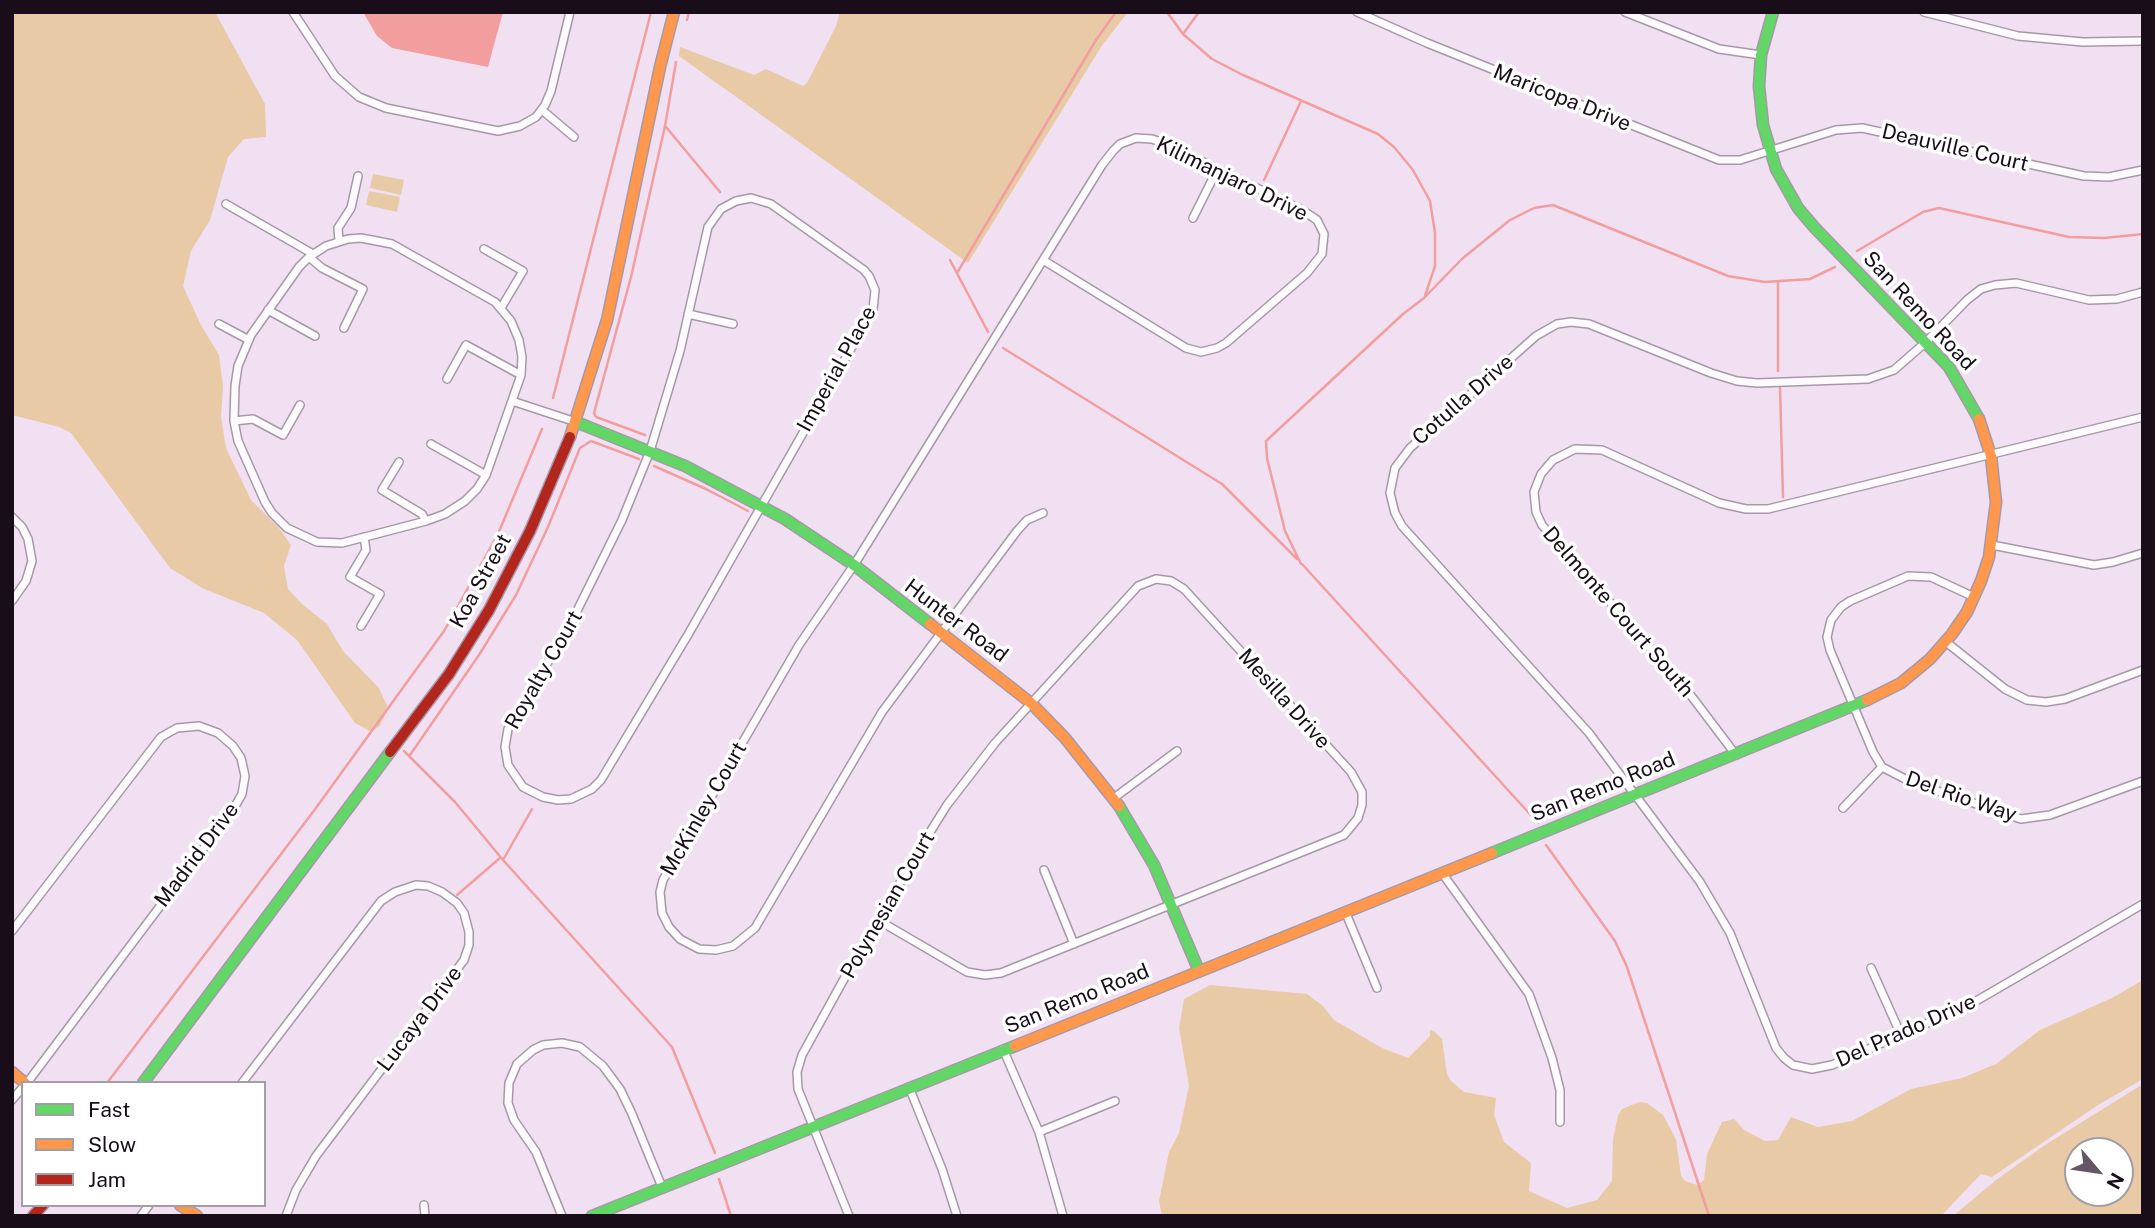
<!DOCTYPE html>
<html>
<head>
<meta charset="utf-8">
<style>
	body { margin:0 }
	#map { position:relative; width:2155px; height:1228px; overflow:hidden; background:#f1e0f2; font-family:"Public Sans",sans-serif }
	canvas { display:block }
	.frame { position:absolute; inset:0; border:14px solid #180d19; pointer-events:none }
	.legend { position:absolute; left:21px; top:1081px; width:245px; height:126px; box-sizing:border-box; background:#fff; border:2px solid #a39ea3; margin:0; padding:9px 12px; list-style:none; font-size:21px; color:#180d19 }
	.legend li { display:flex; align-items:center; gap:14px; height:35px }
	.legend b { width:35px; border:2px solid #a39ea3 }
	.north { position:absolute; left:2064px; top:1137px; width:70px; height:70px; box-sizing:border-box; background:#fff; border:2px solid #a39ea3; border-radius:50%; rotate:119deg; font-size:19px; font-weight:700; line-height:28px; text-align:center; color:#180d19 }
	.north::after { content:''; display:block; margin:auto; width:24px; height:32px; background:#645765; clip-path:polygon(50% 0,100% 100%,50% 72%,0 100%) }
</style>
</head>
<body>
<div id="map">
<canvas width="2155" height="1228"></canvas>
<div class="frame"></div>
<ul class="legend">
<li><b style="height:9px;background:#63d668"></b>Fast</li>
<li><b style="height:9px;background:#ff974d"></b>Slow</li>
<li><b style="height:9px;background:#b3261e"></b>Jam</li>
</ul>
<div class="north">N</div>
</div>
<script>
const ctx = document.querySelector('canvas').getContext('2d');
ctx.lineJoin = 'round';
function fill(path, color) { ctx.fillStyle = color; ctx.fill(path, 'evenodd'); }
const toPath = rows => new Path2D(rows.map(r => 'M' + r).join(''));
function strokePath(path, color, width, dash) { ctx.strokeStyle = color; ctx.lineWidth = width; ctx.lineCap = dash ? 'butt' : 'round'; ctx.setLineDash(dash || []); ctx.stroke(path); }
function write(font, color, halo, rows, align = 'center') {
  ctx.font = font + ' "Public Sans",sans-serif'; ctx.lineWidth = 7; ctx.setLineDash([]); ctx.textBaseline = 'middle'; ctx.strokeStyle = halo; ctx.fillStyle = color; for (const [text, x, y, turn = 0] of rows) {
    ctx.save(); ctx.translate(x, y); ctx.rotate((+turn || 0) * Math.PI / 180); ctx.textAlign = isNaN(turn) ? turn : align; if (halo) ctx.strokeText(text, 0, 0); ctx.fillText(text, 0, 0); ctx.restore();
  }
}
const green = toPath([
	[12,12,215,12,265,104,266,137,244,139,228,157,210,220,191,251,183,286,201,325,219,355,223,386,221,417,226,448,251,500,279,528,291,545,284,566,288,589,302,604,327,624,343,651,379,688,387,706,385,715,379,727,370,731,355,723,297,640,264,613,202,588,170,568,71,433,59,427,12,415],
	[840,12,1128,12,1101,47,968,263,679,56,680,47,754,75,766,69,803,86,807,83,836,26],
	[373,174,404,180,401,195,370,188],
	[369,191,400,197,397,212,366,205],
	[2143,980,2143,1079,2098,1105,1992,1177,1981,1174,1941,1216,1162,1216,1159,1201,1169,1152,1179,1133,1189,1086,1179,1028,1184,999,1210,985,1307,994,1323,1006,1334,1020,1382,1048,1408,1058,1430,1036,1430,1030,1435,1032,1442,1039,1447,1074,1451,1081,1464,1092,1496,1098,1494,1115,1504,1142,1531,1163,1529,1191,1567,1208,1597,1200,1612,1181,1613,1140,1618,1115,1622,1109,1639,1102,1647,1103,1663,1115,1676,1139,1681,1176,1685,1181,1697,1185,1704,1180,1707,1154,1722,1122,1734,1119,1744,1130,1765,1141,1778,1140,1791,1117,1818,1127,1852,1121,1911,1089,1962,1078,1996,1064,2040,1030,2112,998],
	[2143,1084,2143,1216,1953,1216,1996,1180,2045,1145],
	[2078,1151,2120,1151,2120,1193,2078,1193]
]);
const water = toPath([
	[363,12,503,12,488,67,392,48,377,36]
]);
const stream = toPath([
	[1167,12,1183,34,1212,59,1243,75,1378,134,1394,147,1413,170,1430,201,1435,233,1435,266,1425,296],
	[687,20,689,12],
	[1183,34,1199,12],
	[666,127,720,192],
	[1264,180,1301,101],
	[1857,251,1923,212,1939,208,2069,237,2104,238,2143,234],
	[950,260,988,332],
	[957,273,1096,40,1116,12],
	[1778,282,1778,371],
	[1003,348,1222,484,1297,559],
	[1780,388,1783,497],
	[553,398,651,12],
	[645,435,596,417,594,413,631,277,665,126,676,62],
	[654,466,706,489,748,511],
	[1301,564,1285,531,1267,458,1266,441,1403,314,1424,298,1463,258,1510,220,1534,208,1553,205,1728,276,1765,282,1810,279,1835,267],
	[1302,564,1538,823],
	[404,751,455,802,503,860,672,1047,715,1153],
	[410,755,479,655,516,595,548,527,580,448,591,441,639,459],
	[1546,845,1615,941,1627,967,1709,1216],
	[503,860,532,809],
	[457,895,500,858],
	[107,1083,313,812,444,631,498,534,542,429],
	[719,1179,731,1216]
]);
const street = toPath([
	[293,12,335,76,359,97,386,108,498,131,520,126,536,117,545,105,551,91,570,12],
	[1357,12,1427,43,1719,160,1740,160,1836,130,1862,128,2084,176,2109,177,2143,170],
	[1625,12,1719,49,1761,55],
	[1924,12,2018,36,2083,42,2143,41],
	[542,110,574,137],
	[751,198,771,204,864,270,869,276,875,290,873,310,689,633,601,780,592,789,571,799,558,800,543,797,523,787,508,765,505,747,508,729,569,627,622,520,650,451,680,351,708,227,721,209,736,201,751,198],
	[226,204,313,254],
	[1193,218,1217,170],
	[361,238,392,244,495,302,511,321,519,340,522,357,521,375,486,475,477,489,465,501,445,514,426,521,342,543,317,542,287,528,272,513,265,502,238,441,234,421,235,386,238,366,251,335,299,267,309,257,326,246,348,239,361,238],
	[339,241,338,228,351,208,358,176],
	[484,249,523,271,501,308],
	[309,257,322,268,363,289,344,328],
	[1043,260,1186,348,1201,352,1217,348,1226,343,1307,273,1322,254,1324,234,1317,220,1302,210,1166,144,1152,139,1136,138,1120,144,1113,151,1102,165,854,565,799,645,663,880,660,892,662,913,669,927,680,939,699,949,716,950,733,946,755,928,882,712,1017,531,1027,520,1043,513],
	[2143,292,2117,299,2089,300,2016,283,1995,285,1981,289,1967,300,1926,342,1894,370,1868,379,1757,383,1737,381,1711,373,1589,324,1571,322,1557,324,1536,336,1410,448,1395,468,1390,493,1395,513,1402,526,1589,733,1700,882,1730,933,1776,1048,1784,1058,1793,1065,1812,1069,1832,1065,1971,1004,2143,904],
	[268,310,315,336],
	[688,314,733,324],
	[219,324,249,340],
	[447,379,466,345,521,375],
	[512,401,576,422],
	[234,421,253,419,283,435,300,405],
	[431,444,486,475],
	[399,462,382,490,422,514,426,521],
	[12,517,22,527,28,539,32,561,26,581,12,601],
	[1992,545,2094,565,2113,562,2143,553],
	[1974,597,1931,577,1908,576,1850,601,1841,607,1831,620,1827,637,1830,650,1873,752,1882,767,1911,782,2021,819,2050,815,2143,781],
	[361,626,380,594,350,577,366,550,364,537],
	[1946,642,2005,689,2027,700,2046,702,2065,699,2143,670],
	[1736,755,1683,685,1542,525,1536,512,1534,492,1541,474,1553,460,1575,449,1602,450,1719,503,1746,509,1768,509,2143,417],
	[1114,798,1177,751],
	[1843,808,1882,767],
	[1044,870,1074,944],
	[1442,873,1529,994,1552,1058,1560,1090,1560,1122],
	[1345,911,1377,988],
	[12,931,161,737,177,728,199,726,218,733,233,746,241,758,245,776,242,794,234,808,27,1083],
	[1871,968,1901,1035],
	[1003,1049,1039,1132,1063,1216],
	[242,1083,381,901,395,892,416,885,428,886,442,892,457,903,464,913,469,932,469,945,464,960,316,1156,296,1190,286,1216],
	[909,1087,942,1169,957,1216],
	[12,1100,23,1087],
	[1039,1132,1115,1101],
	[424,1205,425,1216],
	[141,1216,149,1205],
	[562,1216,536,1152,514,1120,508,1103,509,1083,517,1064,533,1050,543,1045,562,1043,580,1047,603,1066,620,1089,632,1114,662,1187],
	[849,1216,798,1089,797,1072,802,1055,855,959,927,837,947,805,995,743,1138,586,1156,579,1171,581,1184,589,1351,772,1362,792,1362,805,1358,818,1344,835,1001,973,985,975,967,972,878,920]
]);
const fast = toPath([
	[1773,12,1761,55,1759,86,1763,125,1776,169,1798,208,1814,227,1949,367,1979,419],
	[576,422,685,466,785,519,854,565,930,624],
	[1119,806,1154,865,1199,971],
	[1492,853,1867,700],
	[143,1083,390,752],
	[592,1216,1015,1046]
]);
const slow = toPath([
	[570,437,607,320,660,67,674,12],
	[930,624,1031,703,1065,738,1119,806],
	[1867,700,1901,683,1930,659,1952,634,1967,612,1981,581,1989,557,1996,502,1991,456,1979,419],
	[1015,1046,1492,853],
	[12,1072,25,1083],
	[180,1205,197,1216]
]);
const jam = toPath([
	[390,752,449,674,489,610,530,531,570,437],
	[33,1216,43,1205]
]);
const streetNames = [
	["Maricopa Drive",1562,98,22],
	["Deauville Court",1955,148,13],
	["Kilimanjaro Drive",1232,179,26],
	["San Remo Road",1919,311,47],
	["Imperial Place",837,369,-61],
	["Cotulla Drive",1463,400,-41],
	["Koa Street",481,581,-61],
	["Delmonte Court South",1618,612,49],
	["Hunter Road",956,621,37],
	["Royalty Court",544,670,-60],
	["Mesilla Drive",1284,699,48],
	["San Remo Road",1603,787,-22],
	["Del Rio Way",1961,797,19],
	["McKinley Court",704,809,-60],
	["Madrid Drive",197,855,-53],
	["Polynesian Court",888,905,-60],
	["San Remo Road",1077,999,-22],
	["Lucaya Drive",420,1019,-53],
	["Del Prado Drive",1906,1031,-24]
];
fill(green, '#e8caa6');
fill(water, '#f29e9f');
strokePath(stream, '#f29e9f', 2.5);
strokePath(street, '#a699a7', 10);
strokePath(fast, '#a699a7', 13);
strokePath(slow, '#a699a7', 13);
strokePath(jam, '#a699a7', 13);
strokePath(street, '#fdfafd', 7);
strokePath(fast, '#63d668', 10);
strokePath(slow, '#ff974d', 10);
strokePath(jam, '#b3261e', 10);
write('21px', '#180d19', '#fff', streetNames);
</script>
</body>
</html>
